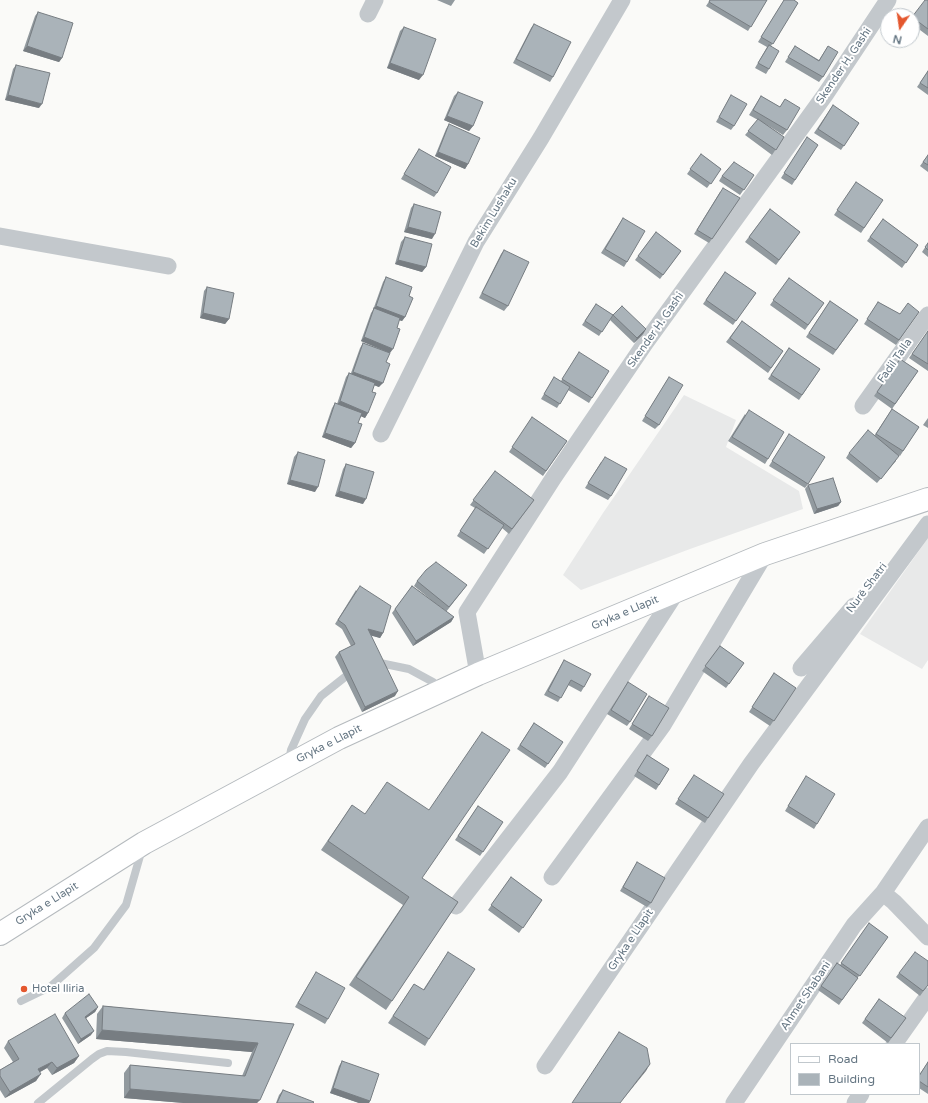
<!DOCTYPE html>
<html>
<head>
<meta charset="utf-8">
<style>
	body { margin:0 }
	#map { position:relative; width:928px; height:1103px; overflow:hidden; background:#fafaf8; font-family:"Varela Round",sans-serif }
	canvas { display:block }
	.legend { position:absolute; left:790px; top:1043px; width:130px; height:52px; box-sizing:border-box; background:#fff; border:1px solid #c1c8cd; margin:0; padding:5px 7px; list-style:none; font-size:12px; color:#657683 }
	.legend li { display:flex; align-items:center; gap:8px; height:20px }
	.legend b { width:20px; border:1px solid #c1c8cd }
	.north { position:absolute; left:880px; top:8px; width:40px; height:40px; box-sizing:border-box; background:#fff; border:1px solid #c1c8cd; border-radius:50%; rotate:193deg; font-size:11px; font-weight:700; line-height:16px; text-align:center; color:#657683 }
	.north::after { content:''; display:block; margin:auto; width:14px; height:18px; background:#e4572e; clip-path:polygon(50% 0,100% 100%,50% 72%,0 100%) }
</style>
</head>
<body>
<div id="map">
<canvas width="928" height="1103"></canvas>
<ul class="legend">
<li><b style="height:5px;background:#fff"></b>Road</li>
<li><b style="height:11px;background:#aab3b9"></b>Building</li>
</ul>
<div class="north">N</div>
</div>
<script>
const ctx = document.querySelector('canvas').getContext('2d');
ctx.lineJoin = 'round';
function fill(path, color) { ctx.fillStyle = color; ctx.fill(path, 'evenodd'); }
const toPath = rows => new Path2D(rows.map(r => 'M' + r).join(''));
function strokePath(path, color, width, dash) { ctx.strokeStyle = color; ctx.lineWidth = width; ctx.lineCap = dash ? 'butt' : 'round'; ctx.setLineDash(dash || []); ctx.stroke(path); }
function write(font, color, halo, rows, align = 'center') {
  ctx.font = font + ' "Varela Round",sans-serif'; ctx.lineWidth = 4; ctx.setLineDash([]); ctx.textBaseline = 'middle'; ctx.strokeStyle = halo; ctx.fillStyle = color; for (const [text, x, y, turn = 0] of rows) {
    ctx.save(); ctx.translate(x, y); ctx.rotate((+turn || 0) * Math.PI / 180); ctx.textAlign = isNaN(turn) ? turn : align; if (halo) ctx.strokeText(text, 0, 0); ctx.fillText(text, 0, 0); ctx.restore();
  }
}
const built = toPath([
	[684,395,736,420,726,447,799,491,803,509,690,549,581,590,563,575,603,513],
	[928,538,928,660,922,669,860,634]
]);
const lane = toPath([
	[380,663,409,669,433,682,441,689],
	[289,761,291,750,305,719,321,696,345,677],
	[21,1001,50,987,94,948,126,905,142,849],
	[38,1103,92,1059,99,1054,107,1051,126,1052,228,1063]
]);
const street = toPath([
	[368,14,375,0],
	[0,236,168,266],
	[863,406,928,315],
	[381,434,476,242,541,138,622,0],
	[801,668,854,606],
	[478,674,467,612,554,477,646,342,825,95,888,0],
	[552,877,663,725,765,554],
	[883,893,894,902,928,937],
	[456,906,560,772,677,591],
	[894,1044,928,996],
	[545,1066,751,764,928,524],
	[734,1103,854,925,883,893,928,827],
	[855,1103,861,1094]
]);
const primary = toPath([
	[0,934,144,843,339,738,478,674,765,554,928,499]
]);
const wall = toPath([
	[437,0,455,0,451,6],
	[710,0,767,0,748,31,706,6],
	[784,0,794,0,798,3,771,46,769,69,766,74,755,68,767,47,758,42],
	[928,0,928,36,912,24,912,17],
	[38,12,62,58,59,62,23,51,35,16],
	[534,24,553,77,550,82,513,63,531,28],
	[404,27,419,80,387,68,400,31],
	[795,46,819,60,828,46,823,77,819,82,785,62],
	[16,65,39,108,5,100,13,69],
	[928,71,928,95,917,87],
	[458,92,473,126,469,131,444,120,454,96],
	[731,95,734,126,731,130,716,122],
	[761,96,780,107,785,99,787,130,783,135,764,123,784,137,772,155,745,135,758,120,749,115],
	[833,105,859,123,841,150,814,133],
	[449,124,468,164,465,169,435,156,446,129],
	[807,137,818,145,792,185,781,178],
	[419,149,437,193,434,197,401,179],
	[701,154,721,169,707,188,687,174],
	[928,155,928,172,920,166],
	[754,175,740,195,719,181,722,176],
	[856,182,883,200,861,233,834,215],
	[720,192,740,198,709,243,694,234],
	[414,204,432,239,404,232,411,208],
	[770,209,800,232,776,265,745,242],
	[623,218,627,262,624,267,601,253],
	[883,219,918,245,902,268,867,241],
	[656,232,681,251,660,279,635,260],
	[405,237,426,267,422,272,395,264,401,242],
	[928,243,928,257,922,252],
	[504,250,508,306,504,311,479,298,501,254],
	[725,272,756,293,733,325,703,304],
	[386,277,409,296,405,317,402,321,399,320,390,353,389,353,386,362,379,387,374,385,372,392,368,413,365,418,361,416,358,423,355,443,351,448,322,437,332,408,335,403,337,404,346,377,349,373,351,373,360,348,363,343,384,351,361,341,371,313,373,310,383,282],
	[789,278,824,303,805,330,770,305],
	[207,287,229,319,225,324,200,318,204,291],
	[830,301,858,320,833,355,806,337],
	[878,302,900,314,919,312,896,345,864,324],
	[596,304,613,315,599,336,582,325],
	[613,315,646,329,643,334,634,343,610,320],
	[742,321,783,351,768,373,726,342],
	[928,331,928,371,909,358],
	[789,348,820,369,799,400,768,379],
	[579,352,592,398,589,403,568,390,557,408,541,399,554,377,561,381],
	[900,359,918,371,892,409,874,396],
	[669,377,659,425,655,429,642,421],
	[892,409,919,427,900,456,896,454,896,461,877,483,846,458,849,453,874,436],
	[745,414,768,459,765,464,728,441],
	[532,417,567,441,543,476,509,452],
	[928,418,928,428,923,425],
	[789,434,808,484,805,488,769,466],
	[298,452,315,492,287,484,294,457],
	[601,462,611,496,608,500,585,488],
	[346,464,363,504,335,496,343,469],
	[495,471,534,500,509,534,502,528,484,554,457,536,475,508,470,505],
	[808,485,841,502,838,506,814,514,805,489],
	[417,581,467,585,446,612,414,586],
	[412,586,454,617,451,622,413,646,392,613],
	[356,590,383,633,380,638,371,635,395,696,362,712,335,657,339,652,351,646,342,629,335,624],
	[720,646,744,663,726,688,702,671],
	[564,660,584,687,581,692,568,685,558,702,544,695,561,665],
	[774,673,796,688,770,726,749,712],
	[628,682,630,722,627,726,607,714],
	[649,696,652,736,648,741,629,729],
	[534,723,563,742,545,768,517,749],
	[647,755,669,769,656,790,634,776],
	[694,775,708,818,705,823,675,804],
	[806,776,817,824,814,829,785,811],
	[352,805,422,878,458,902,386,1010,349,985,403,905,321,850],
	[478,806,503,822,480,856,455,840],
	[637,862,651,903,647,907,620,891],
	[511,877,542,900,519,933,488,910],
	[869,923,888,937,856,980,839,1005,818,990,837,963,840,965],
	[448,952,429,1039,425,1046,388,1023,414,984,423,990],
	[316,972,328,1019,325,1024,295,1007],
	[899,973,928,985,920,996,896,977],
	[879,999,906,1018,888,1043,862,1023],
	[103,1006,294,1024,257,1103,184,1103,124,1098,124,1073,130,1065,242,1076,252,1052,96,1039,97,1014],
	[98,1007,95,1012,86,1018,91,1035,78,1044,62,1018,65,1013],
	[8,1041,79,1056,74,1063,52,1075,47,1068,40,1072,36,1081,5,1098,0,1090,0,1070,13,1062,4,1048],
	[342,1061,370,1101,369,1103,359,1103,330,1093,339,1066],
	[928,1062,928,1094,919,1088,919,1075],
	[283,1090,313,1103,276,1103,279,1095]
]);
const shadedWall = toPath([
	[27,46,62,58,59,62,23,51],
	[390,63,423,75,419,80,387,68],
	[8,95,42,104,39,108,5,100],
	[447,116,473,126,469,131,444,120],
	[438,152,468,164,465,169,435,156],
	[408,227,435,234,432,239,404,232],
	[398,260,426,267,422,272,395,264],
	[376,306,405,317,402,321,373,311,374,308,372,310],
	[203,313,229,319,225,324,200,318],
	[646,329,643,334,634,343,637,338],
	[364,337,393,349,390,353,361,341],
	[353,372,383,383,379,387,350,376],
	[340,401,368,413,365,418,336,406],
	[325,433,355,443,351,448,322,437],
	[290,480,318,487,315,492,287,484],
	[339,491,366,499,363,504,335,496],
	[841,502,838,506,814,514,817,509],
	[454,617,451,622,413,646,416,641],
	[368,629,383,633,380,638,365,634],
	[398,691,395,696,362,712,365,707],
	[98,1007,95,1012,82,1021,85,1017],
	[102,1030,258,1043,252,1052,96,1039],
	[94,1031,91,1035,78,1044,81,1039],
	[79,1056,74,1063,52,1075,57,1068],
	[52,1062,47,1068,33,1076,38,1069],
	[650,1064,646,1071,620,1103],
	[41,1074,36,1081,5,1098,10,1092],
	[333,1088,370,1101,369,1103,359,1103,330,1093],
	[130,1089,260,1100,257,1103,184,1103,124,1098]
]);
const building = toPath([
	[710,0,767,0,751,27,709,2,710,0],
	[784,0,794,0,798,3,773,44,761,37,784,0],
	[925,0,928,0,928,29,912,17,925,0],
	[38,12,73,23,62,58,27,46,38,12],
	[534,24,571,42,553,77,516,59,534,24],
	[404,27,436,39,423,75,390,63,404,27],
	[769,45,779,51,769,69,758,63,769,45],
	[795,46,819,61,828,46,838,52,823,77,788,57,795,46],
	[16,65,50,73,42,104,8,95,16,65],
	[928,71,928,88,920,83,928,71],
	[458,92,483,102,473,126,447,116,458,92],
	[731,95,747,104,734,126,719,117,731,95],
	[761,96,780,107,785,99,800,108,787,130,753,110,761,96],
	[833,105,859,123,844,146,818,129,833,105],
	[758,119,784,137,776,150,748,131,758,119],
	[449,124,480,138,468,164,438,152,449,124],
	[807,137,818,145,795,180,784,173,807,137],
	[419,149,451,167,437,193,404,174,419,149],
	[701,154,721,169,711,184,690,169,701,154],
	[928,155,928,165,923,162,928,155],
	[734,162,754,175,744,190,722,176,734,162],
	[856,182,883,200,864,228,837,210,856,182],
	[723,188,740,198,712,239,697,230,723,188],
	[414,204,441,212,435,234,408,227,414,204],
	[770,209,800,232,779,260,749,237,770,209],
	[623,218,645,231,627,262,605,249,623,218],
	[883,219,918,245,906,263,870,237,883,219],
	[656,232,681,251,663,275,638,256,656,232],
	[405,237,432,244,426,267,398,260,405,237],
	[928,243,928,250,925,247,928,243],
	[504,250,529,262,508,306,482,293,504,250],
	[725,272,756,293,736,321,706,300,725,272],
	[386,277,412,287,409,296,413,298,405,317,376,306,386,277],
	[789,278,824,303,808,325,773,300,789,278],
	[207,287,234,293,229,319,203,313,207,287],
	[830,301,858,320,836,350,809,333,830,301],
	[878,302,900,314,908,303,919,312,899,340,867,319,878,302],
	[596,304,613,315,602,332,585,321,596,304],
	[622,306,646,329,637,338,613,315,622,306],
	[374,308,400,318,397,328,400,329,393,349,364,337,374,308],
	[742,321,783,351,771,368,730,338,742,321],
	[928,331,928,364,912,354,928,331],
	[363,343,390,353,386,362,390,364,383,383,353,372,363,343],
	[789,348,820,369,802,395,771,375,789,348],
	[579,352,609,371,592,398,562,379,579,352],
	[900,359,918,371,895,404,877,392,900,359],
	[349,373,375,383,372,392,376,393,368,413,340,401,349,373],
	[554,377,570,387,560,404,544,394,554,377],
	[669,377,683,385,659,425,645,416,669,377],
	[335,403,362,413,358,423,362,424,355,443,325,433,335,403],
	[892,409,919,427,903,451,876,434,892,409],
	[749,410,784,432,768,459,732,437,749,410],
	[532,417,567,441,546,471,512,447,532,417],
	[868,430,899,456,881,479,849,453,868,430],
	[789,434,825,457,808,484,772,461,789,434],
	[298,452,325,460,318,487,290,480,298,452],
	[605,457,627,469,611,496,588,483,605,457],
	[346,464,374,472,366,499,339,491,346,464],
	[495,471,534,500,512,529,473,500,495,471],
	[833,478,841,502,817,509,808,485,833,478],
	[476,507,504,525,488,549,460,531,476,507],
	[436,562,467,585,449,607,417,581,426,570,436,562],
	[360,586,391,606,383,633,368,629,398,691,365,707,339,652,355,644,345,625,338,620,360,586],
	[412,586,454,617,416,641,395,609,412,586],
	[720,646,744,663,729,684,705,666,720,646],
	[564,660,591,674,584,687,571,680,561,698,548,691,564,660],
	[774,673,796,688,774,721,752,707,774,673],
	[628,682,647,694,630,722,611,710,628,682],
	[649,696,669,708,652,736,632,724,649,696],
	[534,723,563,742,548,764,520,745,534,723],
	[482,732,510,750,422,878,458,902,392,1001,356,977,409,897,328,841,352,805,365,814,387,782,429,810,482,732],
	[647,755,669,769,659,785,637,771,647,755],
	[694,775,724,794,708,818,678,799,694,775],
	[806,776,835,794,817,824,788,806,806,776],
	[478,806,503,822,483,852,458,836,478,806],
	[637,862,665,878,651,903,623,887,637,862],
	[511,877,542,900,523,928,491,905,511,877],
	[869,923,888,937,860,976,841,963,869,923],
	[448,952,475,969,429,1039,393,1016,414,984,424,990,448,952],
	[915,952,928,961,928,985,923,991,899,973,915,952],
	[837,963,858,978,842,1000,821,986,837,963],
	[316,972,345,988,328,1019,298,1003,316,972],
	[89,994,98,1007,85,1017,94,1031,81,1039,65,1013,89,994],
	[879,999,906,1018,891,1038,865,1019,879,999],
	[103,1006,294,1024,260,1100,130,1089,130,1065,245,1076,258,1043,102,1030,103,1006],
	[55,1014,79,1056,57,1068,52,1062,38,1069,41,1074,10,1092,0,1076,0,1070,19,1059,8,1041,55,1014],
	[619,1032,647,1048,650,1064,620,1103,572,1103,619,1032],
	[342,1061,379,1074,370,1101,333,1088,342,1061],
	[928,1062,928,1087,919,1081,919,1076,928,1062],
	[283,1090,314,1102,313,1103,277,1103,283,1090]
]);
const markers = [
	[24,989,4,"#e4572e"]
];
const streetNames = [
	["Skender H. Gashi",844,66,-56],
	["Bekim Lushaku",494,213,-59],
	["Skender H. Gashi",656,330,-55],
	["Fadil Talla",895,361,-55],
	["Nurë Shatri",867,588,-53],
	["Gryka e Llapit",625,613,-23],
	["Gryka e Llapit",329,744,-27],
	["Gryka e Llapit",47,904,-32],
	["Gryka e Llapit",631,940,-56],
	["Ahmet Shabani",806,996,-56]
];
const poiNames = [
	["Hotel Iliria",32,989]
];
fill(built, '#e8e9e9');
strokePath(primary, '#b5babe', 24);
strokePath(lane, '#c3c8cc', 8);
strokePath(street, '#c3c8cc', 17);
strokePath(primary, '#fff', 22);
fill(wall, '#929a9f');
fill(shadedWall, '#777d82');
fill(building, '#aab3b9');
strokePath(building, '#777d82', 1);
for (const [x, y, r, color] of markers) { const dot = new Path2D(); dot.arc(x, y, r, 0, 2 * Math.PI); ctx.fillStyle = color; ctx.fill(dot); strokePath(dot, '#fff', 1.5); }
write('11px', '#657683', '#fff', streetNames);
write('11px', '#657683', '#fff', poiNames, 'left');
</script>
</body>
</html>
